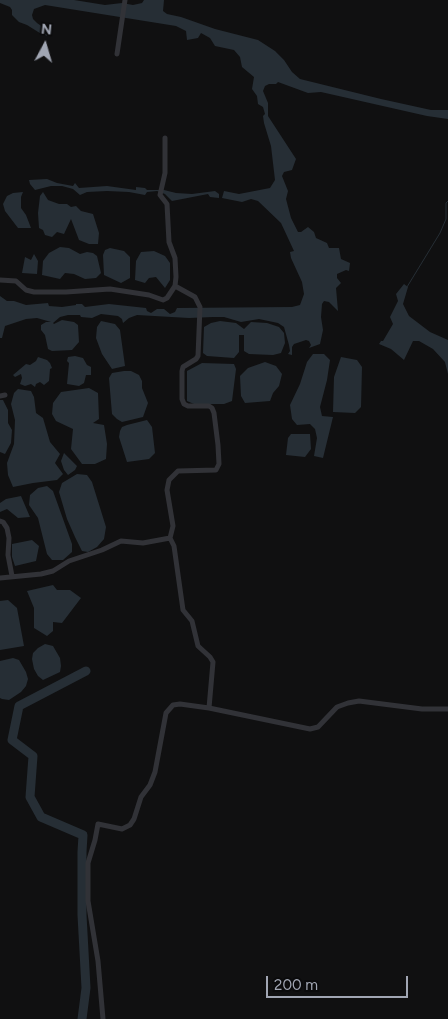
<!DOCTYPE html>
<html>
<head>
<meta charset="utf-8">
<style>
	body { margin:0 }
	#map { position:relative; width:448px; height:1019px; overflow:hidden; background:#101011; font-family:Figtree,sans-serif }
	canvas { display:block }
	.north { position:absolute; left:20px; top:20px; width:50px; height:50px; -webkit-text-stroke:4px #0b0b0c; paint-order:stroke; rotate:6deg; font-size:14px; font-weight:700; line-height:20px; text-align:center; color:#a1a6b3 }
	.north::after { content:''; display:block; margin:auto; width:18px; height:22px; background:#a1a6b3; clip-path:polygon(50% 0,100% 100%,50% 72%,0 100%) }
	.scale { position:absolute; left:266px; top:976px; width:142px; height:22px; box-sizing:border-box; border:2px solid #a1a6b3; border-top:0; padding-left:6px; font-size:15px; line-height:18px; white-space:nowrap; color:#a1a6b3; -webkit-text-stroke:4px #0b0b0c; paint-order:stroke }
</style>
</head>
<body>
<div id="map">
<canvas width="448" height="1019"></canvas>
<div class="north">N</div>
<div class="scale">200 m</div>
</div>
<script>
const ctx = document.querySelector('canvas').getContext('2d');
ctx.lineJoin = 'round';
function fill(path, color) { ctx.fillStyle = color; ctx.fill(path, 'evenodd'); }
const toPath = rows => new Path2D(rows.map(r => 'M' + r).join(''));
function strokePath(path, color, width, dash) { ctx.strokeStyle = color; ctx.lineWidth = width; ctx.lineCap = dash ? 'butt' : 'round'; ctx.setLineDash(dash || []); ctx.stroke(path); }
const water = toPath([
	[0,0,74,0,105,5,122,3,133,5,142,3,144,0,164,0,163,11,167,14,181,17,215,29,258,40,275,51,284,60,292,72,300,79,381,99,431,110,448,110,448,119,427,116,321,92,308,93,278,82,276,84,269,84,265,86,263,91,268,103,268,116,296,159,292,170,284,172,282,176,288,191,286,199,291,218,298,232,301,232,308,227,314,232,316,238,327,243,329,248,339,248,341,259,350,263,349,271,346,270,337,274,337,278,341,283,336,288,338,311,329,302,324,301,322,304,321,317,323,330,320,344,309,348,311,345,309,341,306,340,294,344,292,347,292,355,288,354,290,351,289,345,284,327,278,323,259,319,241,322,224,317,213,317,189,318,137,315,129,318,123,323,122,319,118,316,101,314,92,318,81,317,80,315,68,315,60,317,53,323,54,324,62,320,74,322,78,325,79,342,72,350,52,351,48,349,45,335,41,330,41,325,46,322,51,322,37,318,26,319,5,326,2,338,0,338,0,296,7,301,14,301,26,305,48,303,49,306,62,307,76,305,76,304,82,304,85,307,109,304,146,308,147,311,151,313,157,309,164,309,170,314,175,312,177,308,292,307,300,305,304,294,302,282,291,258,290,252,294,251,281,223,258,201,251,199,242,202,222,198,224,191,239,194,270,188,275,180,271,146,264,123,263,116,265,114,263,107,258,104,257,96,252,89,254,77,242,67,240,57,234,50,215,46,210,38,201,33,198,38,187,40,186,31,176,26,45,5,34,9,32,15,33,19,37,23,50,32,49,36,43,35,27,25,19,22,12,15,12,10,10,7,0,3],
	[47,179,57,183,73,186,75,183,79,188,107,186,136,190,136,187,145,188,147,190,164,190,176,193,192,194,215,191,219,194,219,198,210,197,208,194,172,201,165,194,157,191,147,192,145,195,129,192,107,191,87,192,80,195,73,189,62,186,51,186,35,190,30,184,29,180],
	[23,192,21,197,21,208,26,215,31,228,18,228,5,211,3,204,7,196,13,193],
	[43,192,48,200,59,204,67,204,71,207,76,206,81,211,93,214,99,233,98,244,89,244,79,240,71,219,64,234,57,232,52,237,45,235,43,230,39,228,38,213,40,196],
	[60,247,69,248,80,254,87,252,93,253,97,256,101,273,96,278,85,279,74,274,65,273,60,279,42,275,43,261,49,253],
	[110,248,124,251,130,257,130,278,121,283,104,275,103,255,105,250],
	[154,251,165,256,170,263,170,280,165,288,156,277,149,278,145,283,135,280,136,261,141,252],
	[34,254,38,261,37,274,22,273,25,257,31,260],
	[404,284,408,287,403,304,409,316,430,332,448,340,448,374,445,362,433,349,419,341,413,341,404,360,391,349,379,344,381,341,383,341,393,324,390,317,398,301,396,294],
	[101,321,115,324,120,330,125,366,112,369,102,354,96,338,97,327],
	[220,321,236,323,244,329,251,322,267,323,279,327,284,333,285,343,281,353,273,355,249,354,244,351,244,335,239,335,239,352,234,358,207,356,203,353,204,327,211,323],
	[313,354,324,354,330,360,327,380,320,407,322,416,333,417,323,458,314,456,317,438,315,429,310,424,297,425,292,419,290,405,300,384,307,362],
	[75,356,83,358,87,365,91,367,91,375,86,375,84,383,79,386,67,384,69,363,67,361,68,357],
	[38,357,47,360,50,363,52,368,50,369,49,381,44,385,40,382,36,384,35,387,31,384,25,386,20,384,22,378,21,374,15,377,13,375,26,364,30,365,36,361],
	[341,357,357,360,362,367,361,407,355,413,333,412,334,377],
	[265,362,276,366,282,374,279,386,273,393,270,401,245,403,241,396,240,376,248,368],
	[202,363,234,364,236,369,232,401,224,404,194,404,187,401,187,371],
	[124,371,131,371,139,375,142,381,142,388,148,403,143,417,122,422,117,419,112,414,109,378,112,373],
	[89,388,98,393,99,419,93,423,104,425,107,444,106,459,95,464,82,464,71,449,73,429,56,421,52,414,53,403,61,392],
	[18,389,31,391,34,397,36,413,43,418,50,442,60,454,55,463,63,474,57,480,33,483,13,487,8,475,7,463,14,444,15,420,11,404,14,393],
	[0,400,3,400,8,410,8,423,12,430,11,443,5,454,0,452],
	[147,420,152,427,155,453,149,459,127,462,119,437,120,431,122,427,127,425],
	[291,434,310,434,311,449,305,457,286,455,288,438],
	[64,453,77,466,75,470,68,475,64,470,61,461],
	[77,474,87,475,92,482,106,527,104,539,97,547,88,552,82,551,75,537,67,519,59,492,62,483],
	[47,486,53,491,72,544,72,552,63,560,52,560,47,554,38,518,29,505,30,495,38,488],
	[21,496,30,517,18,518,7,509,0,512,0,503,6,499],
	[32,540,39,546,36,561,15,566,12,557,12,544],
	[53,585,57,590,70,590,81,598,62,623,53,622,53,631,47,636,34,628,34,608,27,591],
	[8,600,17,608,24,646,0,650,0,601],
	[45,644,53,646,60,658,61,666,60,672,43,680,38,676,34,669,32,659,33,653,38,648],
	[13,658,19,660,26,672,28,679,26,686,21,692,9,700,2,699,0,698,0,661]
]);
const stream = toPath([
	[407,287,440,233,446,219,446,203,448,201]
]);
const river = toPath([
	[82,1019,86,988,82,915,82,852,83,835,41,817,30,797,33,756,12,740,19,706,86,671]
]);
const minor = toPath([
	[117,54,125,0],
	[0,280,16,281,26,290,34,292,66,292,110,289,149,295,163,300,167,298,175,286,176,277,175,258,169,242,167,204,160,195,165,173,165,138],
	[175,286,195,297,200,307,198,356,196,359,183,367,182,371,182,399,184,404,188,406,209,406,212,408,214,413,218,445,219,464,216,470,178,471,169,480,167,490,173,526,170,538,174,546,183,610,192,621,198,646,210,657,213,662,209,708],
	[0,396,5,395],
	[0,521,3,522,7,528,9,538,8,555,12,576],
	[0,578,41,574,53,571,69,561,102,550,121,541,143,543,170,538],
	[103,1019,98,961,88,901,88,863,95,840,98,824,122,829,130,825,134,819,141,797,150,785,155,772,166,713,173,705,180,704,209,708,310,729,318,727,337,707,348,703,359,701,422,709,448,709]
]);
fill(water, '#262e35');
strokePath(stream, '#262e35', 1);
strokePath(river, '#262e35', 9);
strokePath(minor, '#313237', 5);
</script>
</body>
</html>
